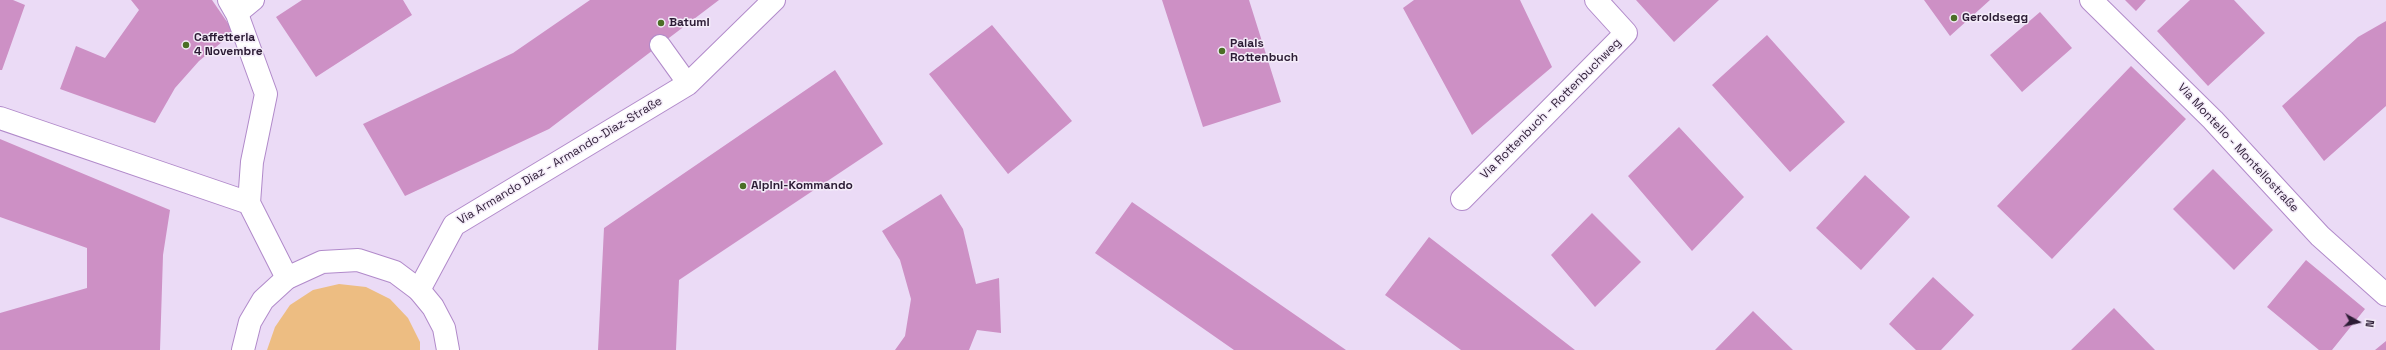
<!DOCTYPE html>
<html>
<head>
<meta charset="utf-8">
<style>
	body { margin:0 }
	#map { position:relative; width:2386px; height:350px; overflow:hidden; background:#ebdbf6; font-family:"Space Grotesk",sans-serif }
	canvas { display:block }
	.north { position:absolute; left:2338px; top:302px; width:40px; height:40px; -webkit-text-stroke:3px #f4ecf9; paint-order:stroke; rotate:98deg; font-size:11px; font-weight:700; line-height:16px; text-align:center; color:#2c1c35 }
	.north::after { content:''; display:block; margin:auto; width:14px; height:18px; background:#2c1c35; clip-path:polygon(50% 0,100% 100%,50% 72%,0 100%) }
</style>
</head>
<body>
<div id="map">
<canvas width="2386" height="350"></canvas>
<div class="north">N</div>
</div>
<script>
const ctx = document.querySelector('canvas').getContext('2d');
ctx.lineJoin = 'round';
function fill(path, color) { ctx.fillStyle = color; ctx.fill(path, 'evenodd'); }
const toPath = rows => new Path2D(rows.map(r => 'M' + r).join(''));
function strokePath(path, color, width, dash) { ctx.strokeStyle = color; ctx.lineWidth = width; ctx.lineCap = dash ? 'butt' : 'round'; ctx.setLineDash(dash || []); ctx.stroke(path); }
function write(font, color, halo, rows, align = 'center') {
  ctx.font = font + ' "Space Grotesk",sans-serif'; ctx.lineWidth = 3; ctx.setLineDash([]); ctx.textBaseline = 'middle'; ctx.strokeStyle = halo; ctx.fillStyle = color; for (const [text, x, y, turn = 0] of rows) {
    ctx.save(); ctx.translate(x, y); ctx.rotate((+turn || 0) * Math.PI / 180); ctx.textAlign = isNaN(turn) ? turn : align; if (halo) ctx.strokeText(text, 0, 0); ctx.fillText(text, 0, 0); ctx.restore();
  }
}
const green = toPath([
	[339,284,366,287,390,299,408,318,420,342,420,350,267,350,275,327,290,305,313,290]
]);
const building = toPath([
	[0,0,13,0,25,5,2,70,0,70],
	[131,0,212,0,234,32,199,61,175,88,155,123,60,89,76,46,105,58,139,10],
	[302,0,403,0,412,15,316,77,276,17],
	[590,0,719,0,549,129,405,196,363,124,513,53],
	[1162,0,1249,0,1281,102,1203,127],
	[1414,0,1520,0,1552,67,1472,135,1403,8],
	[1636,0,1719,0,1674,42],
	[1924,0,1990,0,1950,36],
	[2125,0,2146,0,2136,11],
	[2190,0,2234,0,2265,33,2208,86,2157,31],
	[2040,12,2072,48,2022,92,1990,55],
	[2386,21,2386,106,2324,161,2282,106,2358,37],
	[992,25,1072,121,1008,174,929,74],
	[1767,35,1845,122,1790,172,1712,85],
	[2131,66,2186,119,2052,259,1997,206],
	[835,70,883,144,679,280,676,350,598,350,604,228],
	[1679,127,1744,197,1692,251,1628,176],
	[0,139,170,210,163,255,160,350,0,350,0,313,87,288,87,248,0,217],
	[2213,169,2273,230,2234,270,2173,209],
	[1865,175,1910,217,1861,270,1816,228],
	[941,194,963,229,976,284,999,278,1001,333,977,330,969,350,895,350,905,336,911,299,900,260,882,231],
	[1132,202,1346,350,1234,350,1095,253],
	[1592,213,1641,262,1595,307,1551,255],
	[1429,237,1575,350,1461,350,1385,295],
	[2306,260,2365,309,2332,350,2319,350,2267,307],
	[1933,277,1974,315,1941,350,1916,350,1889,324],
	[2114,308,2155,350,2071,350],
	[1753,311,1793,350,1715,350],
	[2386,341,2386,350,2375,350]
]);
const service = toPath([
	[237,14,254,0],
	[660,45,688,84]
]);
const minor = toPath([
	[229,0,237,14,266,94,252,162,249,203,287,278],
	[2091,0,2213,120,2320,236,2386,295],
	[0,118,249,203],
	[1462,199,1626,33,1596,0],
	[419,290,454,225,688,84,774,0]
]);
const primary = toPath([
	[243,350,250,322,263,300,287,278,322,262,358,260,395,272,419,290,433,307,444,328,448,350]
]);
const markers = [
	[1954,18,4,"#4b6e26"],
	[661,23,4,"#4b6e26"],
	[186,45,4,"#4b6e26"],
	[1222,51,4,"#4b6e26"],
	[743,186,4,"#4b6e26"]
];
const poiNames = [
	["Geroldsegg",1962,18],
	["Batumi",669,23],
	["Caffetteria",194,38],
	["4 Novembre",194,52],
	["Palais",1230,44],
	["Rottenbuch",1230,58],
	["Alpini-Kommando",751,186]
];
const streetNames = [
	["Via Rottenbuch - Rottenbuchweg",1551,109,-45],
	["Via Montello - Montellostraße",2238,148,47],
	["Via Armando Diaz - Armando-Diaz-Straße",560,161,-31]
];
fill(green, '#edbd82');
fill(building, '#cd90c5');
strokePath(service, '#b18aca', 22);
strokePath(minor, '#b18aca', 24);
strokePath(primary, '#b18aca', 24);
strokePath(service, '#fff', 20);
strokePath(minor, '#fff', 22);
strokePath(primary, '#fff', 22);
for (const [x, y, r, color] of markers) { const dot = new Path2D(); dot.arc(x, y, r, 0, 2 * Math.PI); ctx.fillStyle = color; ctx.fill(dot); strokePath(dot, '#f4ecf9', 1.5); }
write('bold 12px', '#2c1c35', '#f4ecf9', poiNames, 'left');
write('12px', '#2c1c35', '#f4ecf9', streetNames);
</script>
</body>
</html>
